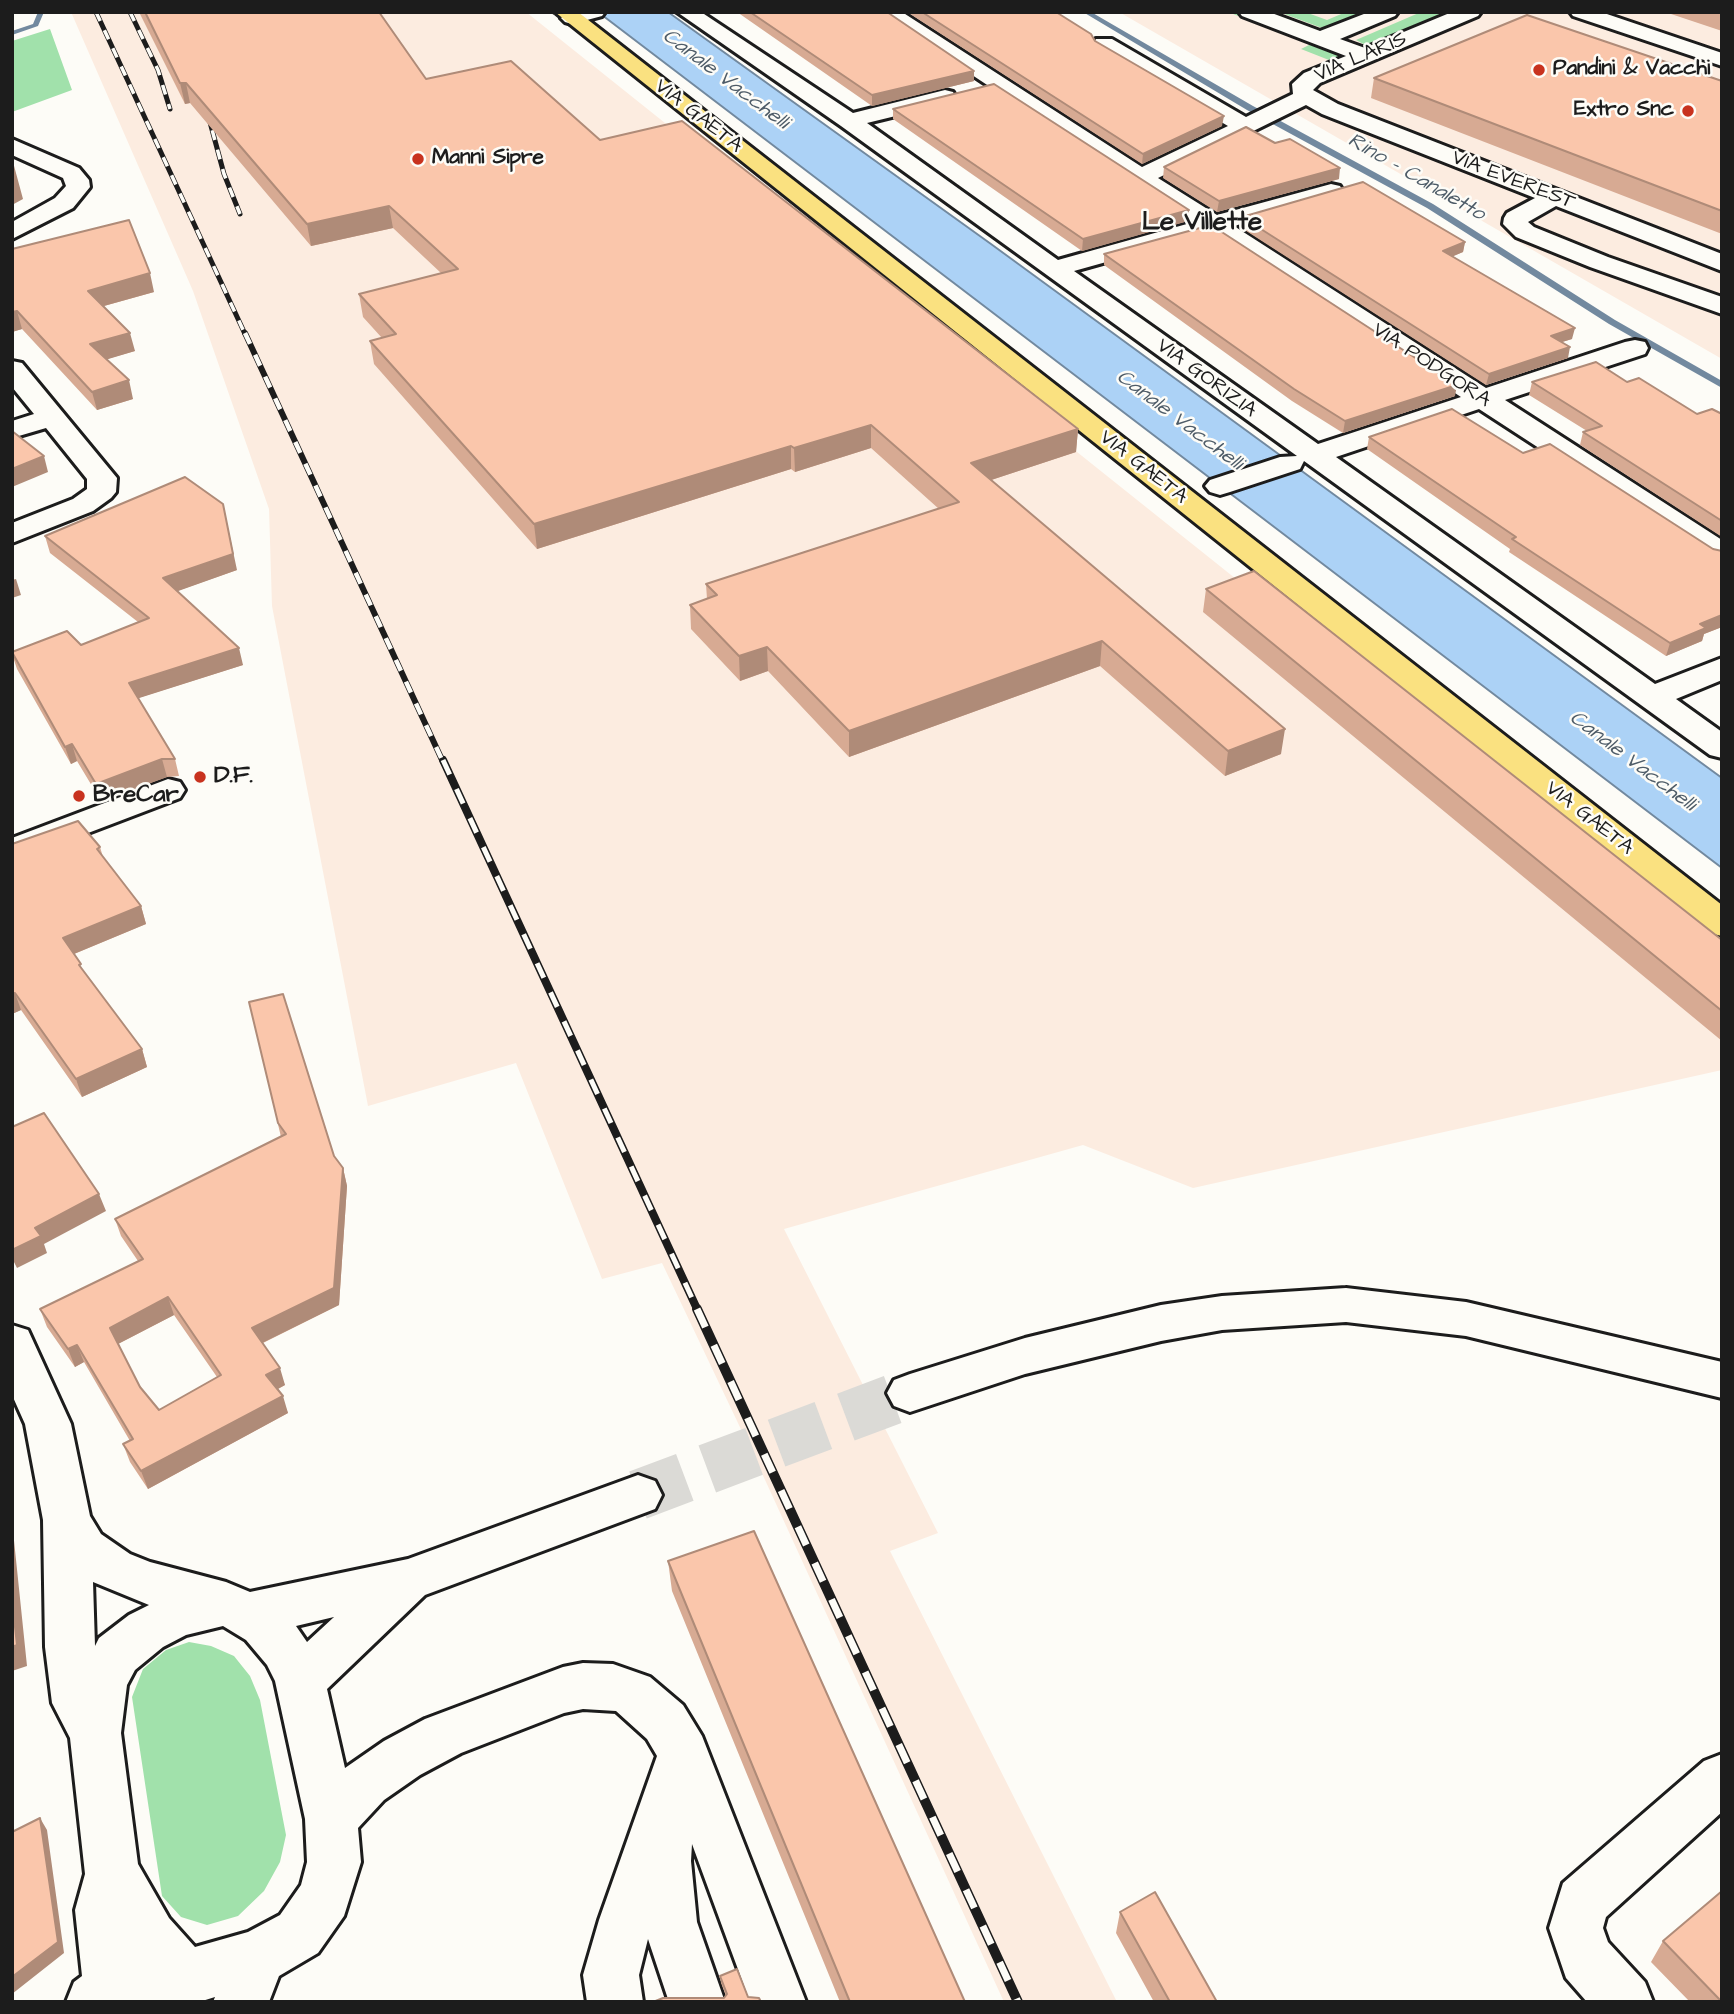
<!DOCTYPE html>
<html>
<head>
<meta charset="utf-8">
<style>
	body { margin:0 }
	#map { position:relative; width:1734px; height:2014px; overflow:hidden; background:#fdfcf7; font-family:"Architects Daughter",sans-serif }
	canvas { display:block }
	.frame { position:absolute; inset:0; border:14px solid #1c1c1c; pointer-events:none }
</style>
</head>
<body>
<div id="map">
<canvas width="1734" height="2014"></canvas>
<div class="frame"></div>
</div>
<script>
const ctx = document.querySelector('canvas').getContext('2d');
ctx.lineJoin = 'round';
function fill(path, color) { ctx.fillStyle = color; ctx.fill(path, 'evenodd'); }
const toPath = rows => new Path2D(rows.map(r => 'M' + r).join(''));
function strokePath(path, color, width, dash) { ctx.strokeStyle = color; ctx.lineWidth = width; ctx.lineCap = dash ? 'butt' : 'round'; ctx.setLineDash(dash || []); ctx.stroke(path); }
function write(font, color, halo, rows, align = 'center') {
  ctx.font = font + ' "Architects Daughter",sans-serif'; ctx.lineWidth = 5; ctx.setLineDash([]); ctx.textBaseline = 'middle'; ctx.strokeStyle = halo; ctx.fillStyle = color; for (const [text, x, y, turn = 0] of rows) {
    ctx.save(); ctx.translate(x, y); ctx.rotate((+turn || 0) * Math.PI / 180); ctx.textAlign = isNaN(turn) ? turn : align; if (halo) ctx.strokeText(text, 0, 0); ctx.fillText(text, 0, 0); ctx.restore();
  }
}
const built = toPath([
	[71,12,526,12,1722,967,1722,1070,1193,1188,1083,1145,784,1229,938,1533,890,1551,1117,2002,1004,2002,766,1482,662,1263,602,1279,516,1063,368,1106,272,606,269,509,193,291],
	[1119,12,1722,12,1722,359]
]);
const green = toPath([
	[1228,12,1235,12,1349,56,1334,62,1301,49,1311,44],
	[1279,12,1305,12,1327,20,1346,12,1365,12,1322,28],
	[1421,12,1451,12,1369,47,1356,40],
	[50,29,72,90,12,112,12,41],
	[189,1642,211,1646,234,1656,250,1676,260,1700,286,1835,280,1862,264,1891,238,1916,207,1925,181,1917,162,1896,132,1697,143,1669,166,1650]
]);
const water = toPath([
	[598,12,668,12,991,244,1722,778,1722,868,598,12]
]);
const stream = toPath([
	[38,12,44,12,38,26,12,35,12,31,33,24,38,12],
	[1083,12,1091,12,1253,106,1433,204,1615,320,1722,381,1722,388,1609,324,1427,208,1247,110,1083,12]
]);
const minorTunnel = toPath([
	[638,1495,910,1393]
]);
const minor = toPath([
	[569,12,605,12,602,16,572,24,565,22,561,18,569,12],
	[677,12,701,12,853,113,945,90,953,92,956,97,953,102,867,123,1058,260,1194,222,877,12,902,12,1142,167,1228,126,1096,49,1093,44,1096,39,1112,39,1246,117,1293,94,1292,84,1304,73,1346,56,1242,16,1239,12,1269,12,1320,31,1369,12,1398,12,1395,16,1340,39,1365,48,1452,12,1481,12,1478,16,1320,83,1313,90,1338,104,1722,254,1722,271,1556,206,1528,222,1534,227,1608,257,1722,297,1722,314,1590,267,1516,237,1503,224,1504,218,1507,213,1535,198,1322,114,1306,105,1158,178,1217,215,1331,184,1340,186,1343,191,1340,196,1234,226,1486,388,1625,342,1635,340,1645,342,1648,348,1645,354,1505,400,1722,540,1722,563,1711,560,1479,409,1336,457,1655,684,1722,658,1722,680,1676,699,1722,732,1722,758,1710,755,1304,461,1300,469,1230,492,1220,495,1210,492,1205,486,1210,480,1280,457,1297,456,841,126,677,12],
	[1210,233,1461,397,1318,444,1074,271,1210,233],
	[1570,12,1601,12,1722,53,1722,66,1573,16,1570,12],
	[12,139,79,168,89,180,90,187,73,208,12,239,12,222,55,198,66,186,63,178,12,155,12,139],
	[12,361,22,363,117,478,116,492,111,498,93,511,12,543,12,523,73,499,87,489,87,479,46,428,12,438,12,421,34,414,12,387,12,361],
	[168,779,180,782,185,790,180,798,12,862,12,838,168,779],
	[1346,1288,1466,1302,1722,1362,1722,1398,1466,1336,1346,1322,1222,1330,1161,1341,1025,1374,910,1412,894,1406,887,1393,894,1380,910,1374,1025,1338,1161,1305,1222,1296,1346,1288],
	[12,1325,28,1330,71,1424,90,1516,101,1534,130,1554,150,1562,226,1582,250,1592,408,1559,638,1475,655,1481,662,1495,655,1509,425,1595,327,1689,345,1768,384,1741,425,1719,563,1667,583,1663,613,1664,650,1677,683,1705,702,1736,806,2002,750,2002,692,1844,691,1861,697,1922,725,2002,669,2002,648,1939,639,1975,643,2002,587,2002,583,1975,599,1920,657,1756,647,1739,616,1711,583,1709,564,1713,461,1753,420,1775,384,1800,358,1828,361,1862,344,1916,318,1953,279,1976,269,2002,213,2002,215,1997,199,2002,66,2002,74,1982,82,1976,75,1910,85,1874,70,1738,52,1703,45,1647,43,1520,25,1424,12,1395,12,1325],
	[93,1582,149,1605,129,1615,99,1638,95,1646,93,1582],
	[334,1617,307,1642,296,1626,334,1617],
	[223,1626,246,1640,267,1665,275,1681,305,1819,307,1862,301,1885,280,1915,248,1932,195,1947,169,1918,138,1864,121,1733,127,1685,135,1670,163,1647,186,1635,223,1626],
	[1722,1754,1722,1812,1606,1917,1603,1928,1608,1942,1645,1982,1653,2002,1587,2002,1566,1978,1549,1928,1563,1883,1704,1761,1722,1754]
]);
const major = toPath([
	[555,12,578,12,1722,905,1722,936,1709,933,555,12]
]);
const railFar3 = toPath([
	[96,12,245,334],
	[130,12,158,70,170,109],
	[207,111,224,174,240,214]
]);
const railFar2 = toPath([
	[245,333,443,762]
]);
const railFar1 = toPath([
	[443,760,698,1311]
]);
const rail = toPath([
	[697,1309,1018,2002]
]);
const wall = toPath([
	[139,12,379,12,426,79,600,140,1078,429,1076,452,991,480,1281,754,1225,776,1100,666,849,757,768,671,740,681,691,629,690,605,707,599,706,584,939,509,871,448,795,472,791,469,537,549,374,364,370,341,382,338,363,317,359,294,441,273,393,228,311,246,190,103,185,104],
	[737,12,887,12,974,71,974,81,872,106],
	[907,12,1056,12,1095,41,1222,126,1142,164],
	[1665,12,1722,12,1722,31],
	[1374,78,1722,81,1722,234,1371,98],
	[893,109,1188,221,1082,251,893,119],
	[1275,143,1339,179,1217,212,1163,178,1164,167],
	[1242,217,1465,242,1463,252,1453,256,1572,339,1562,342,1568,358,1486,385,1240,227],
	[12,249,154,292,104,306,135,351,107,359,133,399,97,410,22,329,12,332],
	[1104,254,1455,396,1343,433,1292,401,1104,265],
	[1532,382,1627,382,1697,414,1722,414,1722,537,1580,445,1583,432,1587,431,1529,395],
	[1369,437,1523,453,1713,549,1722,551,1722,627,1704,634,1702,641,1666,656,1509,552,1510,549,1367,449],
	[45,536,237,570,177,591,243,665,138,698,175,759,179,776,167,777,101,801,77,761,71,764,17,669,12,654,81,645,138,622,50,553],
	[1206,589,1722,940,1722,1041,1203,612],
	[12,844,100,847,103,857,141,906,146,924,74,954,84,972,142,1049,147,1067,82,1097,21,1010,12,1014],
	[249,1002,334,1156,343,1168,347,1186,339,1305,263,1343,285,1385,278,1389,288,1413,148,1489,130,1462,123,1444,130,1441,84,1362,75,1367,47,1327,40,1309,138,1261,121,1236,115,1219,281,1137],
	[174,1315,217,1377,159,1410,140,1387,118,1344],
	[668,1561,965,2002,840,2002,672,1591],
	[1120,1912,1217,2002,1154,2002,1116,1933],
	[1663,1941,1722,2002,1690,2002,1651,1962],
	[720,1976,748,1997,724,1998,726,1996,721,1983]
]);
const shadedWall = toPath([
	[974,71,974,81,872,106,872,95],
	[180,83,186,83,190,103,185,104],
	[1224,116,1222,126,1142,164,1143,154],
	[12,162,13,162,23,199,12,205],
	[1340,168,1339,179,1217,212,1219,201],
	[389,206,393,228,311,246,307,224],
	[1189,210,1188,221,1082,251,1083,239],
	[1465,242,1463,252,1442,261,1443,251],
	[150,273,154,292,93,309,88,291],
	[17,311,22,329,12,332,12,312],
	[1575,328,1572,339,1549,346,1551,336],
	[130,333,135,351,95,363,90,344],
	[1570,347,1568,358,1486,385,1489,374],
	[129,380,133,399,97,410,92,392],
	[1457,385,1455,396,1343,433,1345,421],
	[871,425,871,448,795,472,794,448],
	[1078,429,1076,452,970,487,971,463],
	[791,446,791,469,537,549,534,524],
	[44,456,48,472,12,487,12,469],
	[223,504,237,570,167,595,163,578],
	[16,579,21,595,12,598,12,580],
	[1722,615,1722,627,1704,634,1702,641,1666,656,1670,643,1700,624],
	[1102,641,1100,666,849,757,849,731],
	[767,647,768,671,740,681,739,656],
	[239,648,243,665,133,700,129,683],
	[1285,729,1281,754,1225,776,1228,751],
	[72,744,77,761,71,764,65,747],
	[162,759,167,777,101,801,96,784],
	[141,906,146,924,69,956,63,938],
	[15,993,21,1010,12,1014,12,994],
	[142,1049,147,1067,82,1097,76,1079],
	[343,1168,347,1186,339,1305,258,1345,252,1328],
	[99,1194,106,1211,44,1244,47,1253,17,1268,12,1258,12,1250,35,1228],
	[168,1297,174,1315,116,1345,110,1328],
	[77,1345,84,1362,75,1367,68,1349],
	[280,1368,285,1385,272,1392,266,1375],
	[283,1396,288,1413,148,1489,141,1471],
	[12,1521,27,1666,12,1671],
	[40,1818,47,1830,64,1953,12,1994,12,1977]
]);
const building = toPath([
	[145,12,379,12,426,79,511,61,600,140,682,121,1078,429,971,463,1285,729,1228,751,1102,641,849,731,767,647,739,656,690,605,717,595,706,584,959,502,871,425,794,448,791,446,534,524,370,341,396,334,359,294,458,269,389,206,307,224,186,83,180,83,145,12],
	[750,12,887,12,974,71,872,95,750,12],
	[922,12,1056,12,1091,34,1095,41,1224,116,1143,154,922,12],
	[1527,15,1722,81,1722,211,1374,78,1527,15],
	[994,84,1189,210,1083,239,893,109,994,84],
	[1246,127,1275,143,1290,139,1340,168,1219,201,1164,167,1246,127],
	[1363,182,1465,242,1443,251,1575,328,1551,336,1570,347,1489,374,1242,217,1363,182],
	[129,220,150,273,88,291,130,333,90,344,129,380,92,392,17,311,12,312,12,249,129,220],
	[1211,225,1457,385,1345,421,1294,389,1104,254,1211,225],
	[1596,362,1627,382,1639,378,1697,414,1712,409,1722,414,1722,521,1583,432,1602,426,1532,382,1596,362],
	[1452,409,1523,453,1550,444,1713,549,1722,551,1722,615,1700,624,1706,628,1670,643,1512,539,1516,537,1369,437,1452,409],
	[12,431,44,456,12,469,12,431],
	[185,477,223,504,233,554,163,578,239,648,129,683,175,759,162,759,96,784,72,744,65,747,12,652,67,631,81,645,149,618,45,536,185,477],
	[1254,571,1722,940,1722,1011,1206,589,1254,571],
	[78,821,100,847,97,849,141,906,63,938,81,964,79,965,142,1049,76,1079,15,993,12,994,12,844,78,821],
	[283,994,334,1156,343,1168,334,1288,252,1328,280,1368,266,1375,283,1396,141,1471,123,1444,133,1439,77,1345,68,1349,40,1309,143,1259,115,1219,286,1134,278,1123,249,1002,283,994],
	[168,1297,221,1375,159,1410,140,1387,110,1328,168,1297],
	[44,1113,99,1194,35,1228,41,1236,12,1250,12,1127,44,1113],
	[754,1531,965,2002,850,2002,668,1561,754,1531],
	[12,1600,17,1645,12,1647,12,1600],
	[40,1818,58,1942,12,1977,12,1832,40,1818],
	[1722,1891,1722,2002,1663,1941,1722,1891],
	[1155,1892,1217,2002,1170,2002,1120,1912,1155,1892],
	[737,1969,748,1997,759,1998,761,2002,653,2002,663,1998,724,1998,727,1994,720,1976,737,1969]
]);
const markers = [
	[1539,70,7,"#c8321e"],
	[1688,111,7,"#c8321e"],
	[418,159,7,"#c8321e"],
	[200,777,7,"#c8321e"],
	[79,796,7,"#c8321e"]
];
const farStreetnames = [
	["VIA LARIS",1361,58,-23],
	["VIA GAETA",698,117,38],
	["VIA EVEREST",1513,181,21],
	["VIA PODGORA",1431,366,33],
	["VIA GORIZIA",1206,379,36],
	["VIA GAETA",1143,468,38],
	["VIA GAETA",1589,819,38]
];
const farPoinames = [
	["Pandini & Vacchi",1553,70],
	["Extro Snc",1674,111,"right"],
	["Manni Sipre",432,159]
];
const farWaternames = [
	["Canale Vacchelli",725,80,37],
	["Rino - Canaletto",1416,178,30],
	["Canale Vacchelli",1179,421,37],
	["Canale Vacchelli",1632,762,37]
];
const poiNames = [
	["D.F.",214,777],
	["BreCar",93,796]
];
const farDistrictnames = [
	["Le Villette",1202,224]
];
fill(built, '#fcece0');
fill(green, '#a1e1ab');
fill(water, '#acd2f6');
strokePath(water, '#72899f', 2);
fill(stream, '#72899f');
strokePath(minorTunnel, '#dbdad6', 50, [50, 24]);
strokePath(minor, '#1c1c1c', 6);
strokePath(major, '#1c1c1c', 6);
fill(minor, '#fdfcf7');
fill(major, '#fae180');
strokePath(railFar3, '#1c1c1c', 5);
strokePath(railFar2, '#1c1c1c', 6);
strokePath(railFar1, '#1c1c1c', 8);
strokePath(rail, '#1c1c1c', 10);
strokePath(railFar3, '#fdfcf7', 3.5, [10]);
strokePath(railFar2, '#fdfcf7', 4.5, [12]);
strokePath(railFar1, '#fdfcf7', 5, [16]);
strokePath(rail, '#fdfcf7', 7, [20]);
fill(wall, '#d7aa93');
fill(shadedWall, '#af8b78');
fill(building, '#fac6ab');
strokePath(building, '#af8b78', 2);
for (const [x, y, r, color] of markers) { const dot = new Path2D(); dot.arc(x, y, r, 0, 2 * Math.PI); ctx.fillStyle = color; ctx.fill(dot); strokePath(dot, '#fdfcf7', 2.5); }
write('21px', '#1c1c1c', '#fdfcf7', farStreetnames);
write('bold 21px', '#1c1c1c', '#fdfcf7', farPoinames, 'left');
write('italic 21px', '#4e5c68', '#fdfcf7', farWaternames);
write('bold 24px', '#1c1c1c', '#fdfcf7', poiNames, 'left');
write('bold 26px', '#1c1c1c', '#fdfcf7', farDistrictnames);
</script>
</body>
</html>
